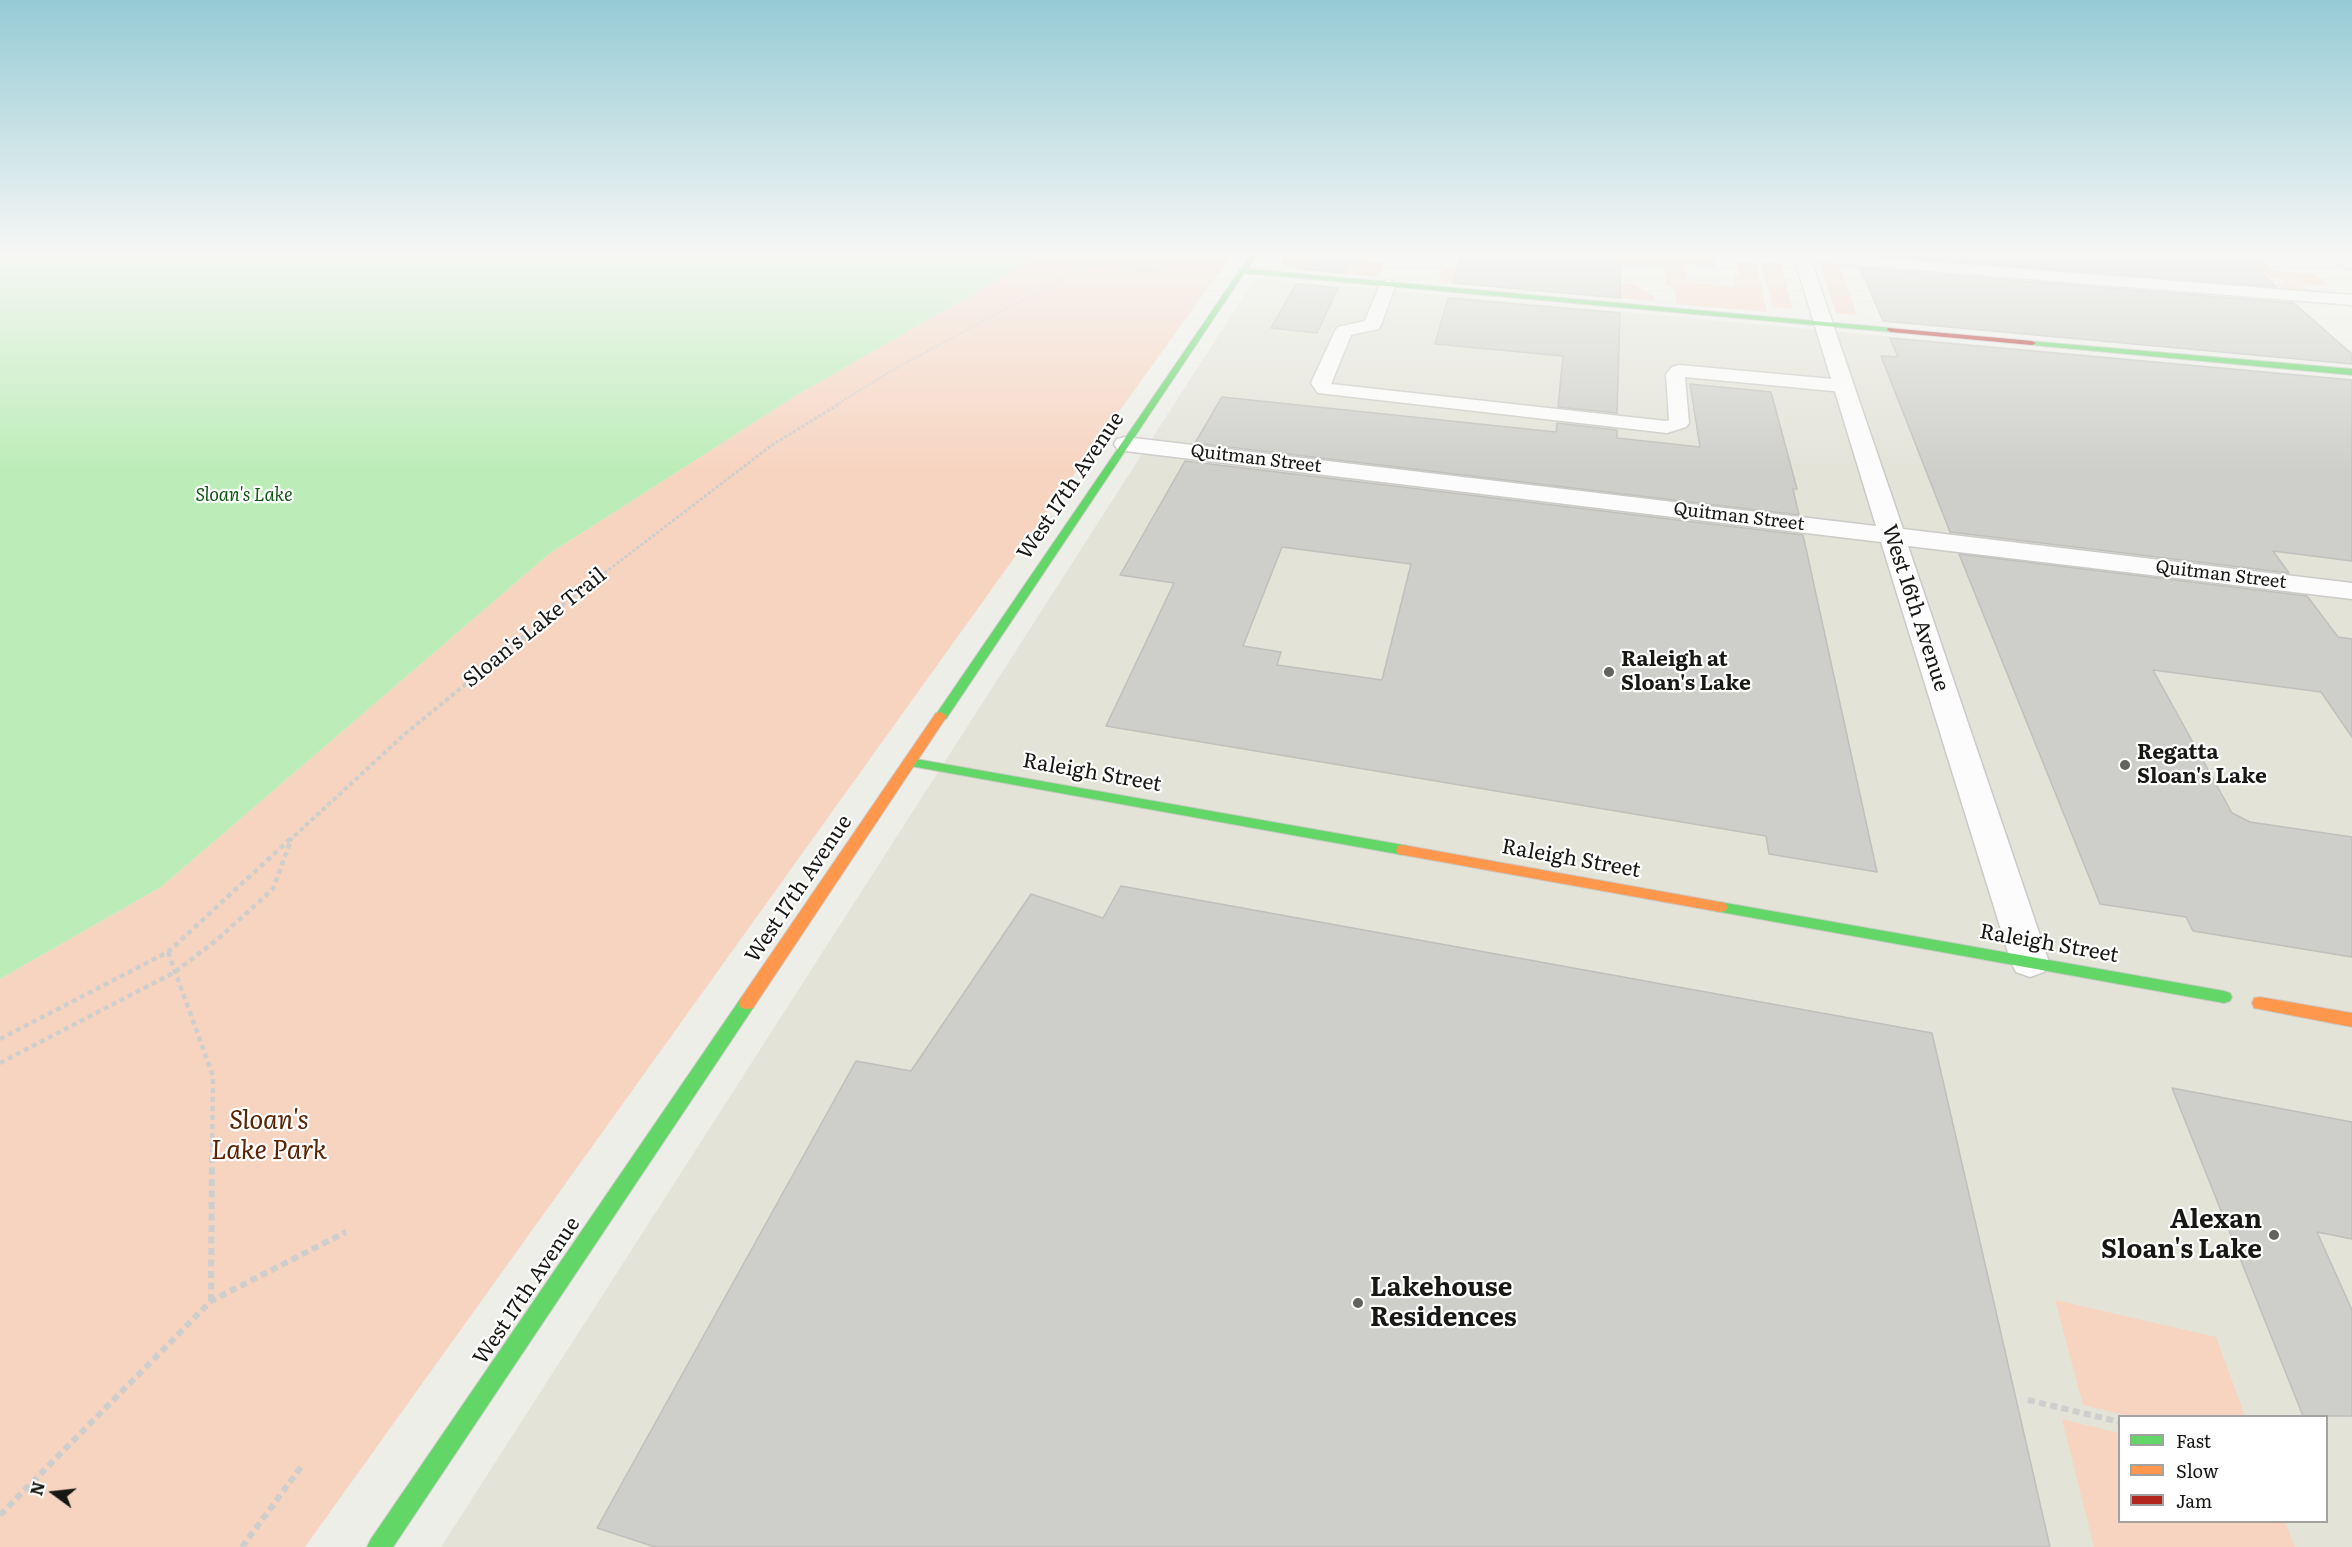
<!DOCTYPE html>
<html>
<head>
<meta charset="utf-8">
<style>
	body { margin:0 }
	#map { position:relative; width:2352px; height:1547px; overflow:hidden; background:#eeeee9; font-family:Literata,serif }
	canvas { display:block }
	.legend { position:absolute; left:2118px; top:1415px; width:210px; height:108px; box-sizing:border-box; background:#fff; border:2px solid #a2a2a1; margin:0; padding:8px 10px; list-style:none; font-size:18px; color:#171714 }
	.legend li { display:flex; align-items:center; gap:12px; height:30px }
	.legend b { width:30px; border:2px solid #a2a2a1 }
	.north { position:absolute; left:24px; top:1463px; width:60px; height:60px; -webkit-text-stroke:4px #fff; paint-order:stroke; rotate:285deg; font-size:16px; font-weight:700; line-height:24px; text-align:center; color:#171714 }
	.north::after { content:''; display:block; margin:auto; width:21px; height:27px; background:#171714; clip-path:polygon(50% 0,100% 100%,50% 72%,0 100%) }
</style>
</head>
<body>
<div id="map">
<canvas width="2352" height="1547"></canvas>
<ul class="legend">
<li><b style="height:8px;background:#63d668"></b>Fast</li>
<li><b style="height:8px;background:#ff974d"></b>Slow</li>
<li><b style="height:8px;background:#b3261e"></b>Jam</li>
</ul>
<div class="north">N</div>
</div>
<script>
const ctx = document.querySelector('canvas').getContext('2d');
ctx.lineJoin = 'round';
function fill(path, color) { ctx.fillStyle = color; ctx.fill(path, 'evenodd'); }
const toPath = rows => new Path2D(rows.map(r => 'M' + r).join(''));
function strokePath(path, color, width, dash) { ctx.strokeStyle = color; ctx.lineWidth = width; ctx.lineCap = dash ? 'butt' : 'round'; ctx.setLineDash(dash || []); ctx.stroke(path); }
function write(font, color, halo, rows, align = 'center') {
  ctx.font = font + ' Literata,serif'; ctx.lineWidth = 4.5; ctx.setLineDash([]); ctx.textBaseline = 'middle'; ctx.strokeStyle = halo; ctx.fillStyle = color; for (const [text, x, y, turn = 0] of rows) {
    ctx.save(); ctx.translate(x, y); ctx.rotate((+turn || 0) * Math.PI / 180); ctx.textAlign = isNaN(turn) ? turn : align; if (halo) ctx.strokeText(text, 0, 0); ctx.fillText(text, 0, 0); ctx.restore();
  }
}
const built = toPath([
	[1255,278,2352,379,2352,1547,441,1547],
	[2120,1416,2326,1416,2326,1522,2120,1522]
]);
const green = toPath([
	[1036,254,1232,254,305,1547,0,1547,0,979,161,887,549,554,797,395,1001,278],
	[1286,254,1353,258,1355,254,1368,254,1365,261,1384,263,1378,277,1291,269,1281,263],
	[1483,254,1542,254,1496,256,1608,281,1609,254,1669,256,1670,254,1708,254,1709,259,1714,260,1716,267,1684,264,1686,282,1735,287,1733,275,1739,275,1737,261,1756,263,1767,312,1676,304,1675,290,1666,285,1665,267,1615,264,1615,282,1634,284,1654,297,1654,301,1439,282,1443,268,1483,272,1488,255],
	[2240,254,2254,254,2274,271,2314,274,2329,286,2301,284,2311,293,2284,291,2275,283,2286,284,2281,279,2267,278],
	[1819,260,1838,261,1857,315,1836,313],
	[1761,262,1780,263,1793,309,1773,307],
	[2055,1300,2216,1337,2245,1416,2129,1416,2083,1405],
	[2062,1419,2119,1433,2120,1522,2285,1522,2295,1547,2094,1547]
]);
const water = toPath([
	[0,254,1036,254,1001,278,797,395,549,554,161,887,0,979]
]);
const building = toPath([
	[1313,254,1355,254,1345,273,1304,269,1313,254],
	[1461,254,1557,259,1557,254,1621,257,1620,298,1453,283,1461,254],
	[1859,254,2240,254,2277,287,1859,254],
	[1860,268,2294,303,2352,354,2352,364,1883,321,1860,268],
	[1296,284,1338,288,1317,333,1271,328,1296,284],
	[1448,298,1620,313,1617,413,1558,407,1563,356,1435,344,1448,298],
	[1890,338,2352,380,2352,561,2273,551,2289,573,1950,532,1881,356,1898,357,1890,338],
	[1690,384,1771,392,1797,489,1793,489,1799,515,1195,443,1222,397,1556,432,1557,423,1617,430,1617,438,1700,447,1690,384],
	[1185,461,1803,535,1877,872,1769,854,1766,836,1106,726,1174,583,1120,575,1185,461],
	[1282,547,1411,564,1382,680,1277,665,1281,652,1243,646,1282,547],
	[1959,554,2307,596,2338,637,2352,639,2352,737,2321,692,2153,670,2232,813,2250,822,2352,837,2352,957,2193,931,2186,917,2100,904,1959,554],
	[1121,886,1932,1033,2050,1547,655,1547,597,1528,856,1061,911,1071,1031,894,1103,918,1121,886],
	[2172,1088,2352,1122,2352,1239,2317,1232,2352,1310,2352,1416,2303,1416,2172,1088]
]);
const pathFar4 = toPath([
	[1088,264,1196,276],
	[836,405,896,368,1062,279,1099,254]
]);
const pathFar3 = toPath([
	[573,597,772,445,839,404]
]);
const pathFar2 = toPath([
	[289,841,406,733,575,595]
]);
const pathFar1 = toPath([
	[168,952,213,1076,212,1152],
	[0,1039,168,952,290,839],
	[0,1063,175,972,218,939,273,889,291,840]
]);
const path = toPath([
	[211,1301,212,1150],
	[2028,1400,2120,1422],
	[0,1515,211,1301,346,1232],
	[242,1547,301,1467]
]);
const lane = toPath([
	[1772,254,1834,254,2352,295,2352,305,1780,259,1772,254],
	[1388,279,1396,284,1381,325,1378,329,1351,335,1331,384,1666,421,1669,420,1666,374,1672,367,1679,365,1843,380,1853,386,1843,392,1685,377,1689,423,1686,427,1667,433,1318,393,1311,383,1335,331,1338,327,1365,321,1380,284,1388,279]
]);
const street = toPath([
	[1793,254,1809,254,1903,529,2352,583,2352,599,1908,546,2049,962,2044,972,2030,977,2016,972,2011,962,1881,542,1125,451,1117,449,1114,444,1117,439,1125,437,1876,526,1793,254],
	[2330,254,2349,254,2352,256,2352,269,2346,268,2330,254]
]);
const fast = toPath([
	[1251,254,1257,254,1247,269,1891,328,1895,330,1891,332,1244,273,946,719,936,719,935,716,1251,254],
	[2029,341,2352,369,2352,375,2032,345,2028,343,2029,341],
	[910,758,1403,845,1408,846,1410,850,1408,854,1403,855,905,765,903,762,905,759,910,758],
	[1720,902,2224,991,2230,993,2232,997,2230,1001,2224,1003,1715,911,1712,907,1715,903,1720,902],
	[747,997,753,998,755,1003,753,1008,393,1547,367,1547,371,1539,741,998,747,997]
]);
const slow = toPath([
	[941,712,947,716,753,1008,747,1009,741,1008,739,1003,741,998,936,713,941,712],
	[1403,845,1720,902,1725,903,1728,907,1725,911,1720,912,1398,854,1396,850,1398,846,1403,845],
	[2260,997,2352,1013,2352,1027,2254,1008,2252,1003,2254,998,2260,997]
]);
const jam = toPath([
	[1888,328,2032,341,2036,343,2032,345,1891,332,1887,330,1888,328]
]);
const markers = [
	[1609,672,6,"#62625f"],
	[2125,765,6,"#62625f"],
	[2274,1235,6,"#62625f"],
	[1358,1303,6,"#62625f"]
];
const farStreetnames = [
	["Quitman Street",1256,459,7],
	["Quitman Street",1739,517,7],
	["Quitman Street",2221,575,7]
];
const farWaternames = [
	["Sloan's Lake",244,496]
];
const streetNames = [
	["West 17th Avenue",1071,486,-56],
	["West 16th Avenue",1915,608,72],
	["Sloan's Lake Trail",535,628,-39],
	["Raleigh Street",1092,773,10],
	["Raleigh Street",1571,859,10],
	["West 17th Avenue",799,889,-56],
	["Raleigh Street",2049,944,10],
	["West 17th Avenue",527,1291,-56]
];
const poiNames = [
	["Raleigh at",1621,660],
	["Sloan's Lake",1621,684],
	["Regatta",2137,753],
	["Sloan's Lake",2137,777]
];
const nearParknames = [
	["Sloan's",269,1121],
	["Lake Park",269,1151]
];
const nearPoinames = [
	["Alexan",2262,1220],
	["Sloan's Lake",2262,1250],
	["Lakehouse",1370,1288,"left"],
	["Residences",1370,1318,"left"]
];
fill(built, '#e3e3d8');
fill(green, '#f7d4c0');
fill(water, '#bcedb8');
fill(building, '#cececa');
strokePath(building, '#c0bfbc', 1.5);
strokePath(lane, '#cbcac7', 3);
strokePath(street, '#cbcac7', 3);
strokePath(fast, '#cbcac7', 2);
strokePath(slow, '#cbcac7', 2);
strokePath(jam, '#cbcac7', 2);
strokePath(pathFar4, '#cececc', 2, [2, 1.5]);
strokePath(pathFar3, '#cececc', 3, [3, 2]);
strokePath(pathFar2, '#cececc', 4, [4.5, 3]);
strokePath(pathFar1, '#cececc', 4.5, [5, 4]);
strokePath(path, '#cececc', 6, [7, 4.5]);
fill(lane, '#fcfcfc');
fill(street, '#fcfcfc');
fill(fast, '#63d668');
fill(slow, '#ff974d');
fill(jam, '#b3261e');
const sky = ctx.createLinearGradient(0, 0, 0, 470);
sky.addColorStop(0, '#96cbd5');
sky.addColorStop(0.54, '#f7f7f5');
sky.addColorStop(1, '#f7f7f500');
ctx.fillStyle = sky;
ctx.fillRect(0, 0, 2352, 470);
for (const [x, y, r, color] of markers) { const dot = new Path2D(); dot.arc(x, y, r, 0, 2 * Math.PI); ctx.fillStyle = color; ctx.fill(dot); strokePath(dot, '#fff', 2); }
write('18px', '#171714', '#fff', farStreetnames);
write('italic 18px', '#105814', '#fff', farWaternames);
write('21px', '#171714', '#fff', streetNames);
write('bold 21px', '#171714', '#fff', poiNames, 'left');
write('italic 26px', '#5a2301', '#fff', nearParknames);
write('bold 26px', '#171714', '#fff', nearPoinames, 'right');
</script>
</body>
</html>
